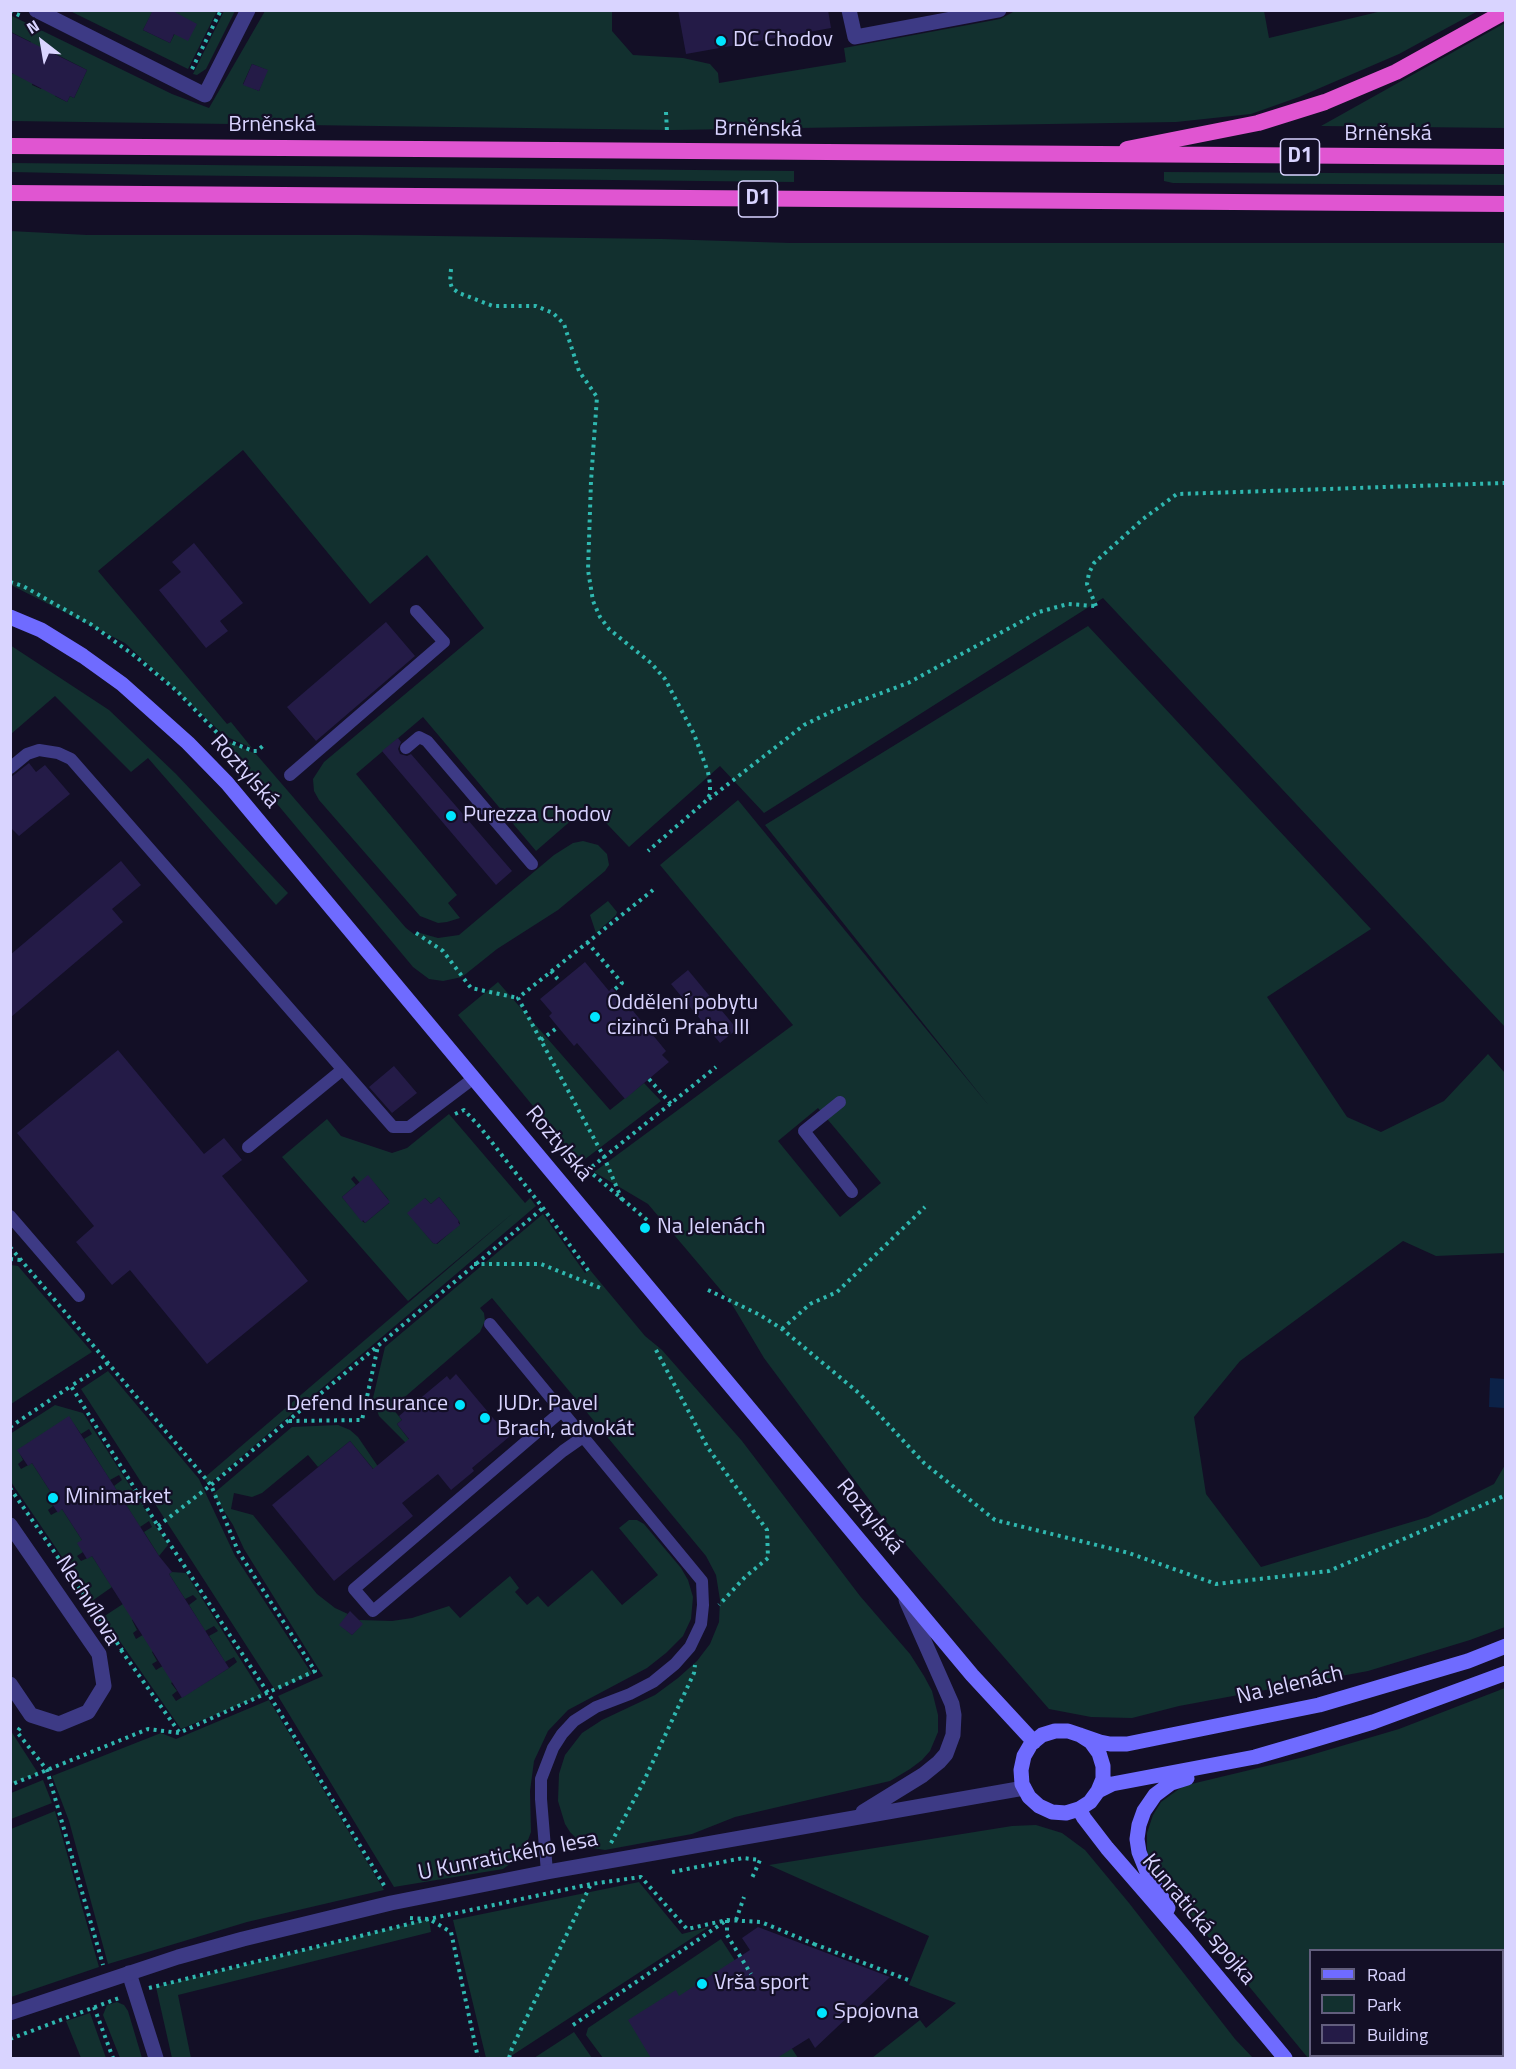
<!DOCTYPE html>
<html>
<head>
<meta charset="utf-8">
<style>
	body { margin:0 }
	#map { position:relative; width:1516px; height:2069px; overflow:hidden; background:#130f26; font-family:"Titillium Web",sans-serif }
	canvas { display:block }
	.frame { position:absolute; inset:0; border:12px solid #d9d4ff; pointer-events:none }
	.legend { position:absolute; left:1309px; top:1949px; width:195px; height:108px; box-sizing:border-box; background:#130f26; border:2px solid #625e7d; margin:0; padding:8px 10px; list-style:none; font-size:18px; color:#d9d4ff }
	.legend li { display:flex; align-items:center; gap:12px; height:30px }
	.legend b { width:30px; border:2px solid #625e7d }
	.north { position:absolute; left:12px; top:12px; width:60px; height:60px; -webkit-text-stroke:4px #130f26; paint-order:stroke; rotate:329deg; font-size:16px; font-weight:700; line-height:24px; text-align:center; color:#d9d4ff }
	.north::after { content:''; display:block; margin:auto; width:21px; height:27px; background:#d9d4ff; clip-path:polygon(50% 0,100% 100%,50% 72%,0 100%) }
</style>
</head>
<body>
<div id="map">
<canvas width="1516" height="2069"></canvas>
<div class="frame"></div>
<ul class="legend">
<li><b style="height:8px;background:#6f6bff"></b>Road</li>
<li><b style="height:16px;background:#12302f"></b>Park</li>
<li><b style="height:16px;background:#241b47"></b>Building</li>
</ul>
<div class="north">N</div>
</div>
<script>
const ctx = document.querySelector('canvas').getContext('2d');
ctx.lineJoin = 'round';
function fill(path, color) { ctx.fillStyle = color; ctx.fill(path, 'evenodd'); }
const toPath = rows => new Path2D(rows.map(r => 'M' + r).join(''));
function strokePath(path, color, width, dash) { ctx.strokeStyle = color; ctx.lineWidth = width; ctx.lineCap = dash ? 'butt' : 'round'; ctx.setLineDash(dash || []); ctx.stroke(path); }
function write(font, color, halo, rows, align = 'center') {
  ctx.font = font + ' "Titillium Web",sans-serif'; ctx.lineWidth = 4.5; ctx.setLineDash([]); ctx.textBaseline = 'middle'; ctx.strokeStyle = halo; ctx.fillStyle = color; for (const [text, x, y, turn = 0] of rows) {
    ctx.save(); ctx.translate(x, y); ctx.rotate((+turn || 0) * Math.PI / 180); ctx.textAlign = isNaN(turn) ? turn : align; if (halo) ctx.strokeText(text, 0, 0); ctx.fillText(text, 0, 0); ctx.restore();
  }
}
const green = toPath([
	[70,11,153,11,143,30,170,43,182,19,173,14,175,11,217,11,188,69],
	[224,11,235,11,206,69,197,75,193,74],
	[265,11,612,11,612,31,633,55,683,58,710,64,718,73,719,83,846,62,844,48,1000,19,1015,11,1264,11,1269,38,1382,11,1478,11,1399,54,1299,97,1251,114,1176,122,672,130,11,121,11,72,13,74,17,69,31,42,11,32,10,15,172,94,209,108],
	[44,48,87,70,74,98,70,96,67,102,55,96,57,90,45,83,41,89,32,85,35,78,31,76],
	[252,64,267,70,259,91,243,84],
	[1505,23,1505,128,1321,126],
	[11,163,794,171,794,182,154,175,11,172],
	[1164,172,1505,174,1506,185,1173,183,1164,181],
	[10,231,87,235,360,235,662,239,790,243,1505,243,1505,1027,1103,598,764,813,720,766,629,847,589,805,536,851,423,717,356,774,457,895,448,903,460,918,447,922,438,923,420,916,319,800,314,791,313,779,324,762,484,628,427,555,370,604,243,450,98,571,227,724,231,722,252,748,225,736,125,643,11,585],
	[1088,626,1371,929,1267,997,1347,1117,1381,1132,1444,1101,1488,1054,1505,1073,1505,1253,1436,1256,1403,1241,1240,1361,1194,1417,1206,1494,1261,1567,1428,1517,1494,1484,1505,1465,1505,1627,1470,1640,1368,1671,1179,1706,1132,1718,1091,1717,1049,1709,882,1517,764,1358,730,1301,648,1204,594,1172,793,1025,660,865,738,800,990,1107,765,825],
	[818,1108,881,1183,840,1217,778,1141],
	[10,645,109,710,176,774,288,893,276,905,148,758,131,772,55,696,11,734],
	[223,739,256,754,406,928,415,935,420,933,438,938,459,935,554,855,573,843,583,841,598,845,607,854,609,865,605,871,558,910,497,949,462,977,443,981,429,979,413,967],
	[608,901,617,912,616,915,596,933,590,915],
	[498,982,610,1110,644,1083,661,1101,580,1163,458,1015],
	[449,1114,525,1203,530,1198,536,1206,208,1485,204,1478,513,1213,408,1301,282,1157,327,1119,341,1136,392,1153,407,1148],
	[354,1176,360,1183,368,1176,388,1199,389,1203,365,1223,362,1221,342,1197,356,1185,351,1179],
	[439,1197,459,1221,460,1224,437,1244,433,1243,413,1219,425,1198,431,1204],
	[543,1214,585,1273,590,1270,645,1336,662,1350,742,1441,860,1596,910,1654,924,1676,932,1691,938,1715,938,1732,930,1751,922,1760,910,1769,890,1781,735,1817,692,1834,605,1850,592,1848,580,1842,570,1832,565,1824,558,1801,559,1774,565,1755,582,1733,602,1720,655,1695,678,1678,697,1661,710,1644,719,1622,720,1600,716,1575,706,1556,492,1298,480,1308,484,1313,485,1321,480,1332,392,1408,402,1420,397,1424,411,1442,405,1442,379,1416,373,1398,385,1347],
	[11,1265,18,1266,92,1352,11,1404],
	[108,1371,199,1479,235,1556,312,1674,275,1690,81,1389],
	[55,1405,83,1413,168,1545,159,1556,144,1532,152,1527,149,1521,140,1527,114,1486,122,1480,119,1475,110,1480,84,1439,92,1434,89,1429,81,1434,69,1417,18,1450,23,1460,18,1464,21,1469,32,1463,52,1494,48,1497,53,1506,48,1510,51,1515,62,1509,82,1540,83,1552,77,1556,81,1561,92,1556,112,1587,92,1601,11,1482,10,1434],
	[338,1425,350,1430,358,1437,379,1468,375,1471,350,1441,318,1467,308,1455,262,1493,252,1497,234,1493,231,1509,253,1515,317,1594,335,1608,348,1614,340,1625,352,1635,362,1624,359,1620,392,1621,412,1618,449,1606,460,1618,510,1576,519,1588,515,1592,527,1605,538,1596,548,1607,592,1570,622,1605,658,1575,619,1528,629,1520,637,1520,644,1524,681,1568,688,1580,693,1597,691,1619,683,1636,666,1653,647,1668,568,1710,548,1731,534,1761,530,1791,531,1832,525,1848,514,1861,503,1869,394,1887,278,1696,323,1676,244,1549,233,1525,213,1494,292,1427],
	[172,1572,186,1573,263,1695,181,1729,103,1617,126,1602,136,1617,132,1620,137,1630,133,1633,136,1639,146,1633,156,1649,152,1652,157,1661,152,1664,156,1670,166,1664,176,1680,171,1683,177,1691,172,1695,176,1701,229,1668,237,1662,234,1657,225,1662,209,1636,218,1631,214,1626,205,1631,189,1605,197,1599,193,1595,185,1599,169,1574],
	[1505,1688,1505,2058,1308,2058,1154,1871,1148,1856,1147,1848,1147,1833,1153,1815,1161,1802,1183,1786,1304,1757,1399,1729],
	[1310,1950,1502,1950,1502,2056,1310,2056],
	[269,1700,384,1890,247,1922,108,1964,69,1821,52,1776,161,1733,176,1739],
	[11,1731,38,1773,11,1784,10,1784],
	[43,1780,52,1803,11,1819,11,1793],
	[55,1811,99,1967,11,1997,11,1829],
	[1036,1825,1062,1833,1085,1850,1129,1903,1235,2039,1253,2058,872,2058,920,2020,926,2028,956,2003,909,1985,929,1936,769,1865,1012,1826],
	[639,1882,682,1934,709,1927,508,2058,486,2058,453,1920],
	[429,1919,431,1932,178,1995,191,2058,172,2058,156,1987],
	[721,1939,798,2058,603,2058,586,2035,588,2028],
	[117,2002,124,2005,128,2011,142,2058,120,2058,103,2015,107,2005],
	[90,2013,106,2058,81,2058,66,2021],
	[574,2032,592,2058,534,2058]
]);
const water = toPath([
	[1490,1378,1505,1379,1505,1408,1489,1407]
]);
const building = toPath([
	[153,10,171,10,197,24,188,41,174,34,170,43,143,30],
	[678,10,828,10,831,28,686,54],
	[10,32,87,70,74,98,70,96,67,102,10,72],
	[252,64,268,70,259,91,243,85],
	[194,543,243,603,220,621,228,631,206,648,159,590,181,572,172,562],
	[386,622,415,656,316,741,287,707],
	[398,738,401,742,398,749,400,754,407,756,411,754,512,871,496,885,382,751],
	[29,763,36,772,45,765,70,794,19,836,10,827,10,778],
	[121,861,141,885,112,909,123,922,11,1017,10,955],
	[585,962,609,991,612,988,629,1006,666,1051,662,1055,669,1062,625,1099,577,1043,574,1046,558,1027,549,1016,552,1013,540,999],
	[688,970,737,1029,720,1043,671,984],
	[118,1050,204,1154,224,1138,242,1160,222,1176,308,1281,207,1364,130,1270,112,1285,76,1242,94,1226,17,1133],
	[394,1066,417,1093,392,1113,369,1087],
	[368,1175,390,1202,365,1223,363,1220,362,1222,342,1197],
	[439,1197,459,1221,458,1222,460,1225,436,1244,433,1243,407,1213,425,1198,431,1204],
	[456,1374,509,1437,472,1468,474,1471,451,1490,438,1474,402,1503,413,1516,334,1581,272,1505,350,1441,373,1469,409,1439,397,1424,402,1420,399,1416,447,1376,450,1380],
	[69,1416,159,1556,172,1572,169,1574,229,1668,182,1698,92,1556,87,1559,77,1543,82,1540,62,1509,58,1513,47,1496,52,1494,32,1463,28,1466,17,1450],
	[350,1611,363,1624,352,1635,339,1625],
	[758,1927,890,1977,815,2048,809,2038,777,2058,651,2058,628,2020,676,1990,679,1996,750,1950,742,1938]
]);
const path = toPath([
	[10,11,21,16],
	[192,69,221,10],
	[666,112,667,132],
	[451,269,450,282,452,288,459,293,493,306,536,306,553,313,564,324,579,371,597,397,591,481,588,570,593,601,600,617,609,629,651,663,665,679,694,734,708,772,710,784,710,794,707,800,648,851],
	[10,582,23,586,92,625,135,656,177,691,223,739,253,751,257,751,264,745],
	[1096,606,1087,584,1089,573,1094,563,1143,519,1177,494,1506,483],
	[709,799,804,725,833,711,908,683,1039,612,1068,604,1095,606],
	[416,933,443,951,471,988,518,998],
	[587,942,622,983,614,990],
	[551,971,560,982],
	[541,1040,558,1027],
	[649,1079,671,1104],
	[455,1114,464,1110,480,1127,543,1208,590,1273],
	[622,1200,604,1157,518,998,653,890],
	[647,1220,588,1170,716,1067],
	[10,1247,211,1485,238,1551,315,1671,179,1733,148,1729,10,1785],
	[10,1259,21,1260],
	[474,1264,541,1264,603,1289],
	[708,1290,760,1315,782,1329,860,1394,924,1463,995,1520,1129,1553,1216,1584,1329,1571,1506,1495],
	[782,1329,810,1304,837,1292,925,1207],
	[656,1350,708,1448,767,1530,768,1558,745,1577,719,1605],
	[108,1363,71,1386,158,1526,268,1693,385,1887],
	[289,1421,362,1420,378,1346],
	[10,1427,71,1386],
	[10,1488,122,1650],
	[158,1526,211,1485,543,1208],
	[121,1650,179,1732],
	[20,1728,17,1732,47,1770,103,1965],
	[611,1843,643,1783,694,1673,695,1665],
	[672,1872,743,1858,760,1860,752,1878],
	[410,1918,429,1919,451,1932,478,2058],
	[727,1920,727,1935,751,1974],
	[736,1920,744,1897],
	[814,1944,911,1981],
	[149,1988,429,1919,591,1884,641,1877,687,1929,727,1920,761,1922,814,1944,813,1949],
	[94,2007,113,2058],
	[573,2025,724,1922],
	[10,2039,119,1998],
	[509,2058,512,2048,591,1884]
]);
const service = toPath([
	[406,748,419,737,427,741,532,864],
	[10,768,27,754,39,750,58,753,71,759,393,1127,409,1127,474,1078],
	[290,775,444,642,416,611],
	[840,1102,804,1131,852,1192],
	[248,1147,342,1070],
	[10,1216,79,1296],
	[490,1324,702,1581,703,1605,701,1624,690,1647,675,1664,653,1682,630,1694,596,1707,574,1721,562,1734,553,1748,541,1779,541,1799,547,1872],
	[563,1410,354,1589,373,1611,563,1451,583,1437]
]);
const minor = toPath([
	[36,10,205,95,248,10],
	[849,10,855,37,999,10],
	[10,1525,99,1654,104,1686,88,1712,59,1724,31,1715,10,1684],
	[129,1973,156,2058]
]);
const tertiary = toPath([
	[863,1812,923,1775,939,1762,946,1754,953,1735,954,1715,952,1704,906,1600],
	[10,2013,178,1957,243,1939,391,1903,547,1872,1024,1788]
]);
const secondary = toPath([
	[10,617,41,630,83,656,122,684,188,743,227,783,972,1675,1034,1742],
	[1080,1735,1091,1742,1099,1753,1103,1766,1103,1779,1098,1791,1090,1802,1079,1809,1066,1813,1052,1812,1039,1806,1029,1797,1022,1784,1021,1770,1024,1756,1031,1744,1042,1735,1055,1731,1068,1731,1080,1735,1100,1742,1110,1744,1127,1744,1319,1705,1468,1661,1506,1646],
	[1098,1791,1112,1784,1255,1757,1310,1741,1373,1722,1506,1673],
	[1079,1809,1084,1818,1107,1848,1186,1939,1285,2058],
	[1168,1908,1147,1872,1139,1852,1137,1839,1139,1825,1144,1811,1155,1795,1171,1783,1187,1778]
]);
const trunk = toPath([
	[10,146,1506,157],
	[1127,149,1258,123,1325,102,1396,72,1506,11],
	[10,193,1506,204]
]);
const markers = [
	[721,41,6,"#00e5ff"],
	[451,816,6,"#00e5ff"],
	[595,1017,6,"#00e5ff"],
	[645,1228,6,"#00e5ff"],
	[460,1405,6,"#00e5ff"],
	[485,1418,6,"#00e5ff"],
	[53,1498,6,"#00e5ff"],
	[702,1984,6,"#00e5ff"],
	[822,2013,6,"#00e5ff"]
];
const shields = [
	[1300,157,39],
	[758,199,39]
];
const shieldNames = [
	["D1",1300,157],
	["D1",758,199]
];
const poiNames = [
	["DC Chodov",733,41],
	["Purezza Chodov",463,816],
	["Oddělení pobytu",607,1004],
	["cizinců Praha III",607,1029],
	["Na Jelenách",657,1228],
	["Defend Insurance",448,1405,"right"],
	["JUDr. Pavel",497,1405],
	["Brach, advokát",497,1430],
	["Minimarket",65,1498],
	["Vrša sport",714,1984],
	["Spojovna",834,2013]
];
const streetNames = [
	["Brněnská",272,126],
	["Brněnská",758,130,1],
	["Brněnská",1388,135],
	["Roztylská",244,772,48],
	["Roztylská",558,1144,50],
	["Roztylská",869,1517,50],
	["Nechvílova",87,1601,58],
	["Na Jelenách",1290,1686,-13],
	["U Kunratického lesa",508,1857,-11],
	["Kunratická spojka",1198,1920,50]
];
fill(green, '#12302f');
fill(water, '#0c2248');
fill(building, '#241b47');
strokePath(path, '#2fb8b0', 4, [3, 4.5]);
strokePath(service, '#3d3a85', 12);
strokePath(minor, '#3d3a85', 15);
strokePath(tertiary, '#3d3a85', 15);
strokePath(secondary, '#6f6bff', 15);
strokePath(trunk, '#e055d1', 16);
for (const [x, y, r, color] of markers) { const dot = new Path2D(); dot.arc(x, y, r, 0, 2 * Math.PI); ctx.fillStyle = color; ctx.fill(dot); strokePath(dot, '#130f26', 2); }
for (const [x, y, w] of shields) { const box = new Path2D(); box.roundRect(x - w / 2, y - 18, w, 36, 4.5); ctx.fillStyle = '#130f26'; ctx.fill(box); strokePath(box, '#d9d4ff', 1.5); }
write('bold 21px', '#d9d4ff', null, shieldNames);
write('22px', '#d9d4ff', '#130f26', poiNames, 'left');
write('22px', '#d9d4ff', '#130f26', streetNames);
</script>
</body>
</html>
